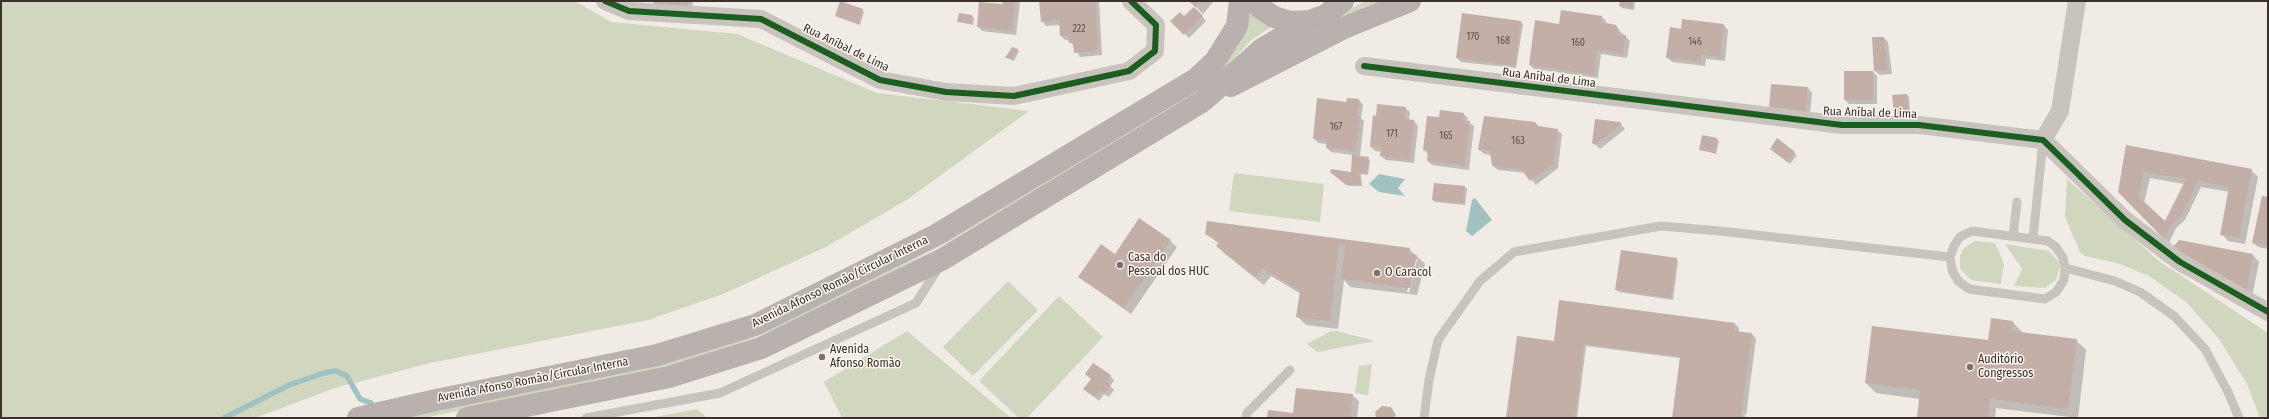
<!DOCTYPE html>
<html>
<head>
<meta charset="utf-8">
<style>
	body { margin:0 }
	#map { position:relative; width:2269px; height:419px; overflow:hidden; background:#f0ebe5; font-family:"Fira Sans Condensed",sans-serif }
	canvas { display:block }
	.frame { position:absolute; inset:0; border:2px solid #3b302b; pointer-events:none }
</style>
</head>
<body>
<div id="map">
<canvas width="2269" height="419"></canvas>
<div class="frame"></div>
</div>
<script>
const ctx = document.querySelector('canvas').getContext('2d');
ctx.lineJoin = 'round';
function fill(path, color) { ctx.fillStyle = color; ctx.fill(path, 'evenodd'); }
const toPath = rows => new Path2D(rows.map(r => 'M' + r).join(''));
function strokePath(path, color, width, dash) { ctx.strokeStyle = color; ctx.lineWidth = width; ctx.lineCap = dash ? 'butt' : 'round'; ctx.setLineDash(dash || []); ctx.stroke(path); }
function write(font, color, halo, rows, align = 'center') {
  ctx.font = font + ' "Fira Sans Condensed",sans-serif'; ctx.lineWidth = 3; ctx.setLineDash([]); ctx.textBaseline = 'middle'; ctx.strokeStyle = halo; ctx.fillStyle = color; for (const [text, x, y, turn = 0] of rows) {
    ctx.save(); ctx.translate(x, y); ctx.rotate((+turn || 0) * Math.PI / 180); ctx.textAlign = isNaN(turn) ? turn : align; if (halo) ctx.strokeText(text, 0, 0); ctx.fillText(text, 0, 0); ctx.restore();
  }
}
const green = toPath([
	[1,1,575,1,611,22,737,34,877,93,1029,111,908,199,826,247,723,294,648,320,430,363,335,388,255,418,1,418],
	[1366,1,1389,1,1302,40,1273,48],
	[1249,14,1271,27,1250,41,1224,70,1207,84,1074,167,948,242,847,295,794,321,743,342,701,357,631,375,424,418,393,418,746,335,1210,75],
	[1234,173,1324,184,1320,222,1229,211],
	[2067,179,2159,261,2268,333,2268,418,2260,418,2247,384,2219,339,2186,302,2149,276,2120,264,2085,256,2080,252,2065,217],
	[1975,241,1995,243,2004,264,2001,284,1971,280,1960,269,1960,256,1963,249],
	[2005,244,2049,251,2058,261,2060,267,2056,280,2045,288,2014,286,2022,269],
	[1008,281,1038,310,973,376,943,347],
	[1059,296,1103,337,1027,418,1019,418,979,381],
	[907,331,1011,418,842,418,824,382],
	[1331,331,1337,331,1375,341,1317,352,1307,344],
	[1372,364,1368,395,1355,393,1359,366],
	[697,409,707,418,650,418]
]);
const water = toPath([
	[1379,174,1405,179,1398,188,1405,196,1379,192,1369,184],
	[1475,198,1492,220,1472,236,1466,231,1472,200]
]);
const shadow = toPath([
	[655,1,693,1,692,14],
	[1004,1,1017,1,1020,3,1016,35,982,31,978,26,1003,5],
	[1048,1,1099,1,1102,55,1080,57,1070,40,1065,40,1061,36,1060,25,1046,26,1042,21],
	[1190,1,1214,1,1203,14],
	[1621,1,1635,1,1634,10,1622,8,1620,6],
	[1194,8,1206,21,1189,38,1172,21,1184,18],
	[862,10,864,12,860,25,836,16],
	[972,16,974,18,973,25,959,21],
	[1602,17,1606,21,1606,24,1615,26,1630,41,1627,58,1601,54,1598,78,1534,69,1530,65,1560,25],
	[1521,22,1523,24,1516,68,1461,62,1457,58],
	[1724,25,1728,30,1725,61,1706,59,1705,66,1672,62,1667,57,1682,30],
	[1884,38,1888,42,1892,74,1880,75,1875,71],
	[1017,49,1019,51,1014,61,1007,58],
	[1873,72,1877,76,1877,104,1849,104,1845,100],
	[1808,88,1812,93,1810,116,1774,112],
	[1907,95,1909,97,1910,114,1897,115,1895,113],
	[1359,100,1363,105,1361,118,1364,121,1360,157,1370,160,1368,175,1361,174,1362,186,1349,186,1334,174,1352,173,1353,155,1331,152,1327,148,1327,144,1318,143,1314,138,1347,103],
	[1405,108,1410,112,1409,121,1414,121,1418,126,1414,163,1386,160,1381,156,1382,152,1375,151,1371,147],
	[1463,114,1468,118,1467,121,1474,126,1469,170,1432,165,1428,161,1429,155,1424,150,1440,118],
	[1535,123,1540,127,1557,130,1562,134,1558,168,1536,185,1526,173,1498,170,1493,166,1491,155,1484,154,1479,149],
	[1620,123,1625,129,1600,149,1593,142],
	[1717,139,1719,141,1716,154,1700,149],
	[1778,140,1797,155,1790,164,1773,151],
	[2127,146,2251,170,2258,177,2245,244,2228,241,2222,234,2230,192,2201,187,2185,220,2176,228,2169,243,2137,209],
	[2150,178,2184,184,2165,223,2144,203],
	[1465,187,1467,189,1465,205,1435,202,1433,200],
	[2268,199,2268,249,2258,247,2253,243],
	[1206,233,1409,249,1425,264,1417,295,1350,287,1344,280,1338,329,1306,325,1298,317,1301,294,1271,276,1264,285,1225,254,1217,246,1219,244],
	[1416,258,1417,260,1409,293,1407,292],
	[1170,241,1177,247,1131,314,1079,277,1115,255],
	[2253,255,2259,262,2252,297,2188,262],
	[1676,259,1678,261,1673,300,1619,292,1616,290],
	[2013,322,2023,333,2076,340,2086,350,2078,418,1996,408,1995,418,1918,418,1920,399,1876,393,1866,383,1989,342],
	[1735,324,1739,328,1739,333,1752,334,1756,339,1746,416,1741,411,1746,418,1673,418,1680,358,1586,346,1577,418,1507,418,1555,342],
	[1110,376,1114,380,1110,386,1114,390,1109,397,1104,394,1099,401,1085,389,1092,380],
	[1352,395,1359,401,1357,418,1268,418,1294,414]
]);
const stream = toPath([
	[224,418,289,385,327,372,336,371,347,376,360,399,371,403]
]);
const building = toPath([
	[654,1,688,1,688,10,653,8],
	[840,1,863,9,858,24,835,16],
	[1003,1,1015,1,1012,31,977,27,979,2,1002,4],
	[1039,1,1096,1,1098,51,1074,53,1073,43,1069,43,1068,36,1060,36,1059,20,1041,22],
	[1189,1,1200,1,1195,7],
	[1620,1,1633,1,1632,8,1619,6],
	[1194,7,1203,16,1184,35,1170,21,1180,12,1184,16],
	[1561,10,1602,16,1601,22,1616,25,1619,30,1618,35,1626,35,1623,54,1597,50,1594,75,1529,65,1535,20,1559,24],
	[959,13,972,15,971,24,957,22],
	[1462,13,1521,21,1515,66,1456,58],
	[1682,19,1724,24,1720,57,1702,55,1701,62,1666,58,1670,27,1681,29],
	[1872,37,1884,37,1888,70,1874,71],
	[1012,47,1018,49,1012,59,1005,58],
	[1844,71,1873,71,1873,100,1844,100],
	[1771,84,1808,87,1806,112,1769,108],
	[1907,94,1909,113,1894,114,1892,95],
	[1317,98,1346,102,1347,98,1359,99,1357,116,1360,116,1356,151,1326,148,1327,140,1313,139],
	[1377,104,1406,107,1405,119,1414,120,1410,160,1380,156,1381,148,1370,147,1373,115,1376,116],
	[1440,110,1464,113,1463,120,1470,121,1465,166,1427,161,1428,151,1423,150,1427,116,1439,117],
	[1484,116,1535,122,1538,126,1558,129,1554,164,1530,181,1522,170,1492,166,1490,151,1478,150],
	[1595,119,1620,122,1622,124,1595,145,1592,143],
	[1702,135,1717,138,1715,153,1699,150],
	[1777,138,1795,152,1788,162,1770,149],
	[2126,145,2252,169,2239,238,2220,235,2229,187,2198,181,2181,216,2172,224,2164,239,2118,192],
	[2143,172,2186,179,2165,221,2139,197],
	[1352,155,1369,157,1367,174,1359,172,1361,184,1346,185,1330,172,1331,169,1351,172],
	[1434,183,1465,186,1463,204,1432,200],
	[2262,196,2268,197,2268,246,2252,243],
	[1139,218,1171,240,1124,308,1078,277,1101,244,1115,254],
	[1207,221,1410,248,1409,253,1417,255,1410,288,1341,279,1345,245,1339,244,1330,321,1296,317,1300,291,1262,268,1256,277,1216,246,1219,242,1205,234],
	[2179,240,2253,254,2246,292,2172,248],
	[1621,250,1677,258,1671,298,1615,290],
	[1559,300,1735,323,1734,331,1752,333,1741,418,1672,418,1680,357,1584,344,1575,418,1506,418,1517,336,1554,341],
	[1991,318,2013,321,2012,331,2077,339,2068,409,1990,399,1988,418,1917,418,1920,390,1865,383,1872,326,1988,340],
	[1093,363,1111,375,1106,381,1111,385,1104,393,1100,390,1094,397,1083,389,1091,379,1085,374],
	[1296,388,1353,394,1350,418,1267,418,1268,410,1293,413],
	[1382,406,1391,407,1396,415,1394,418,1376,418,1375,412]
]);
const lane = toPath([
	[1972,231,2048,241,2056,247,2063,258,2065,268,2064,280,2056,292,2045,299,1969,289,1958,281,1952,270,1950,257,1954,246,1960,237,1972,231],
	[2013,236,2017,202],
	[2033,238,2043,141],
	[2065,268,2115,281,2140,292,2174,316,2205,349,2228,392,2239,418],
	[586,418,720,393,916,303,939,267],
	[1246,418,1247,413,1290,370],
	[1424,418,1429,380,1438,340,1480,281,1514,252,1661,226,1720,231,1950,257]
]);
const street = toPath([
	[605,1,629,11,761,19,880,80,946,92,1014,96,1129,71,1155,51,1156,25,1131,1],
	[1364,66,1842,125,1919,125,2043,140,2125,220,2180,262,2268,312],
	[2043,140,2060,111,2077,1]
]);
const primary = toPath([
	[1254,1,1259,7,1274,17,1291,22,1309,21,1326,15,1343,1],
	[1231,86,1346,27,1410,1],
	[358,418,436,400,657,355,755,325,936,235,1196,79,1215,61,1237,26,1240,1],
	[467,418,669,377,761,348,943,259,1203,101,1262,49,1309,21]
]);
const cycleway = toPath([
	[605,1,629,11,761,19,880,80,946,92,1014,96,1129,71,1155,51,1156,25,1131,1],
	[1364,66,1842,125,1919,125,2043,140,2125,220,2180,262,2268,312]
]);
const markers = [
	[1120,265,4,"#7a716c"],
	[1377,273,4,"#7a716c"],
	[822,357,4,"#7a716c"],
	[1970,367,4,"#7a716c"]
];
const numberNames = [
	["222",1079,29],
	["170",1473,37],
	["168",1503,41],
	["146",1695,42],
	["160",1578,43],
	["167",1336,127],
	["171",1392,134],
	["165",1446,136],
	["163",1518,141]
];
const streetNames = [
	["Rua Aníbal de Lima",846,48,26],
	["Rua Aníbal de Lima",1549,78,7],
	["Rua Aníbal de Lima",1870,113,2],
	["Avenida Afonso Romão/Circular Interna",840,282,-26],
	["Avenida Afonso Romão/Circular Interna",533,380,-11]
];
const poiNames = [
	["Casa do",1128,258],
	["Pessoal dos HUC",1128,272],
	["O Caracol",1385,273],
	["Avenida",830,350],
	["Afonso Romão",830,364],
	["Auditório",1978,360],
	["Congressos",1978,374]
];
fill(green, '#d1d6bf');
fill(water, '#a1c2c1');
fill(shadow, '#0003');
strokePath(stream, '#a1c2c1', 5.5);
fill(building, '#c3afa7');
strokePath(lane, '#c9c3be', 9);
strokePath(street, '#c9c3be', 18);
strokePath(primary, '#b8b1ad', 22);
strokePath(cycleway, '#1b5e20', 6);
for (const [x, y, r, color] of markers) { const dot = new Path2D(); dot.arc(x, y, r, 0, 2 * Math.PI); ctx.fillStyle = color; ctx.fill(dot); strokePath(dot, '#fbf5ee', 1.5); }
write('10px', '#5d504a', null, numberNames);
write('12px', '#3b302b', '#fbf5ee', streetNames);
write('12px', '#3b302b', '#fbf5ee', poiNames, 'left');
</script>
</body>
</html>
